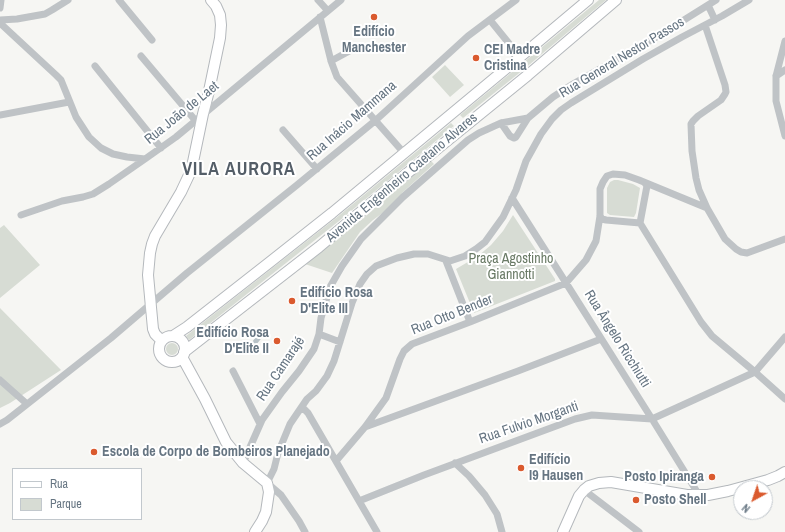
<!DOCTYPE html>
<html>
<head>
<meta charset="utf-8">
<style>
	body { margin:0 }
	#map { position:relative; width:785px; height:532px; overflow:hidden; background:#f6f6f3; font-family:"Archivo Narrow",sans-serif }
	canvas { display:block }
	.legend { position:absolute; left:12px; top:468px; width:130px; height:52px; box-sizing:border-box; background:#fff; border:1px solid #c2c8cd; margin:0; padding:5px 7px; list-style:none; font-size:12px; color:#667582 }
	.legend li { display:flex; align-items:center; gap:8px; height:20px }
	.legend b { width:20px; border:1px solid #c2c8cd }
	.north { position:absolute; left:733px; top:480px; width:40px; height:40px; box-sizing:border-box; background:#fff; border:1px solid #c2c8cd; border-radius:50%; rotate:220deg; font-size:11px; font-weight:700; line-height:16px; text-align:center; color:#667582 }
	.north::after { content:''; display:block; margin:auto; width:14px; height:18px; background:#da5a2e; clip-path:polygon(50% 0,100% 100%,50% 72%,0 100%) }
</style>
</head>
<body>
<div id="map">
<canvas width="785" height="532"></canvas>
<ul class="legend">
<li><b style="height:5px;background:#fff"></b>Rua</li>
<li><b style="height:11px;background:#d7dcd4"></b>Parque</li>
</ul>
<div class="north">N</div>
</div>
<script>
const ctx = document.querySelector('canvas').getContext('2d');
ctx.lineJoin = 'round';
function fill(path, color) { ctx.fillStyle = color; ctx.fill(path, 'evenodd'); }
const toPath = rows => new Path2D(rows.map(r => 'M' + r).join(''));
function strokePath(path, color, width, dash) { ctx.strokeStyle = color; ctx.lineWidth = width; ctx.lineCap = dash ? 'butt' : 'round'; ctx.setLineDash(dash || []); ctx.stroke(path); }
function write(font, color, halo, rows, align = 'center') {
  ctx.font = font + ' "Archivo Narrow",sans-serif'; ctx.lineWidth = 4; ctx.setLineDash([]); ctx.textBaseline = 'middle'; ctx.strokeStyle = halo; ctx.fillStyle = color; for (const [text, x, y, turn = 0] of rows) {
    ctx.save(); ctx.translate(x, y); ctx.rotate((+turn || 0) * Math.PI / 180); ctx.textAlign = isNaN(turn) ? turn : align; if (halo) ctx.strokeText(text, 0, 0); ctx.fillText(text, 0, 0); ctx.restore();
  }
}
const green = toPath([
	[599,0,606,0,523,70,463,118,460,115],
	[445,65,464,85,450,97,432,77],
	[451,123,454,126,339,221,189,340,186,336,336,218],
	[430,160,434,164,402,193,400,200,373,220,360,232,332,273,305,264],
	[614,180,618,180,633,184,640,188,636,213,634,217,610,215,607,213,607,188,610,182],
	[513,215,555,279,555,281,474,313,456,269,478,256,491,245,503,231],
	[4,225,40,265,0,298,0,228],
	[0,308,61,370,10,403,0,408],
	'166 349a6 6 0 1 1 12 0a6 6 0 1 1-12 0Z'
]);
const water = toPath([
	[260,332,264,335,256,345,252,342]
]);
const street = toPath([
	[119,0,152,40],
	[318,0,328,11],
	[708,5,715,20],
	[0,8,1,0],
	[320,17,331,61,337,77,404,153],
	[0,20,17,19,45,14,52,10,68,0],
	[490,20,520,57],
	[0,23,56,75,61,80,76,117,89,137,101,148,113,154,127,157,145,159,176,137,341,0],
	[705,25,725,85,726,92,725,94,721,100,698,116,693,121,691,124,692,151,696,178,699,190,707,208,725,239,736,249,741,252,747,253,785,239],
	[785,41,776,76,776,101,785,136],
	[141,56,195,120],
	[331,61,353,49],
	[95,66,161,148],
	[776,76,785,70],
	[0,115,69,102],
	[501,123,510,136,514,138,516,137,528,118,553,97,573,84,660,35,716,0],
	[283,130,317,169],
	[512,198,561,275,652,419,699,495],
	[21,215,62,201,83,197,93,194,109,184,145,159],
	[600,216,602,219,606,220,640,223],
	[640,223,701,322,712,336,755,372,785,399],
	[640,223,646,191,647,186,645,183],
	[446,261,470,322],
	[319,334,340,342],
	[233,371,260,424],
	[0,380,27,404],
	[302,407,308,413,377,532],
	[0,424,7,420,111,338,187,273,297,185,376,120,468,36,516,0],
	[365,427,518,371,601,339],
	[336,461,365,427,386,398,400,359,404,351,412,344,470,322,566,283,586,260,596,241,600,216,600,189,603,182,607,176,613,174,625,175,639,180,707,208],
	[243,463,262,420,282,392,299,371,314,349,319,334,321,318,330,287,342,266,361,239,403,197,468,140,479,133,501,123,528,118],
	[455,463,469,476,485,495,497,514,502,532],
	[584,490,639,532],
	[359,501,424,475,575,419,592,415,652,419,755,372,785,337],
	[305,532,299,521,281,495,267,483,274,469,278,453,290,424,307,399,316,391,327,376,334,361,352,303,360,284,367,274,376,266,397,258,414,254,428,254,450,261,465,256,476,249,485,242,503,217,516,190,526,161,541,134,552,119,561,110,571,103,643,59,682,37,722,16,749,0]
]);
const secondary = toPath([
	[173,336,187,327,270,262,332,213,520,57,588,0],
	'159 349a13 13 0 1 1 26 0a13 13 0 1 1-26 0Z',
	[162,341,155,334,153,329,148,275,150,253,152,244,155,236,181,192,189,175,193,162,203,114,209,91,220,38,221,25,220,15,216,6,211,0],
	[184,352,319,247,389,188,528,75,616,0],
	[182,357,205,399,226,442,243,463,267,483,269,492,266,512,262,521,255,532],
	[563,532,579,496,584,490,589,486,599,483,611,482,687,495,708,495,728,491,768,480,778,476,785,472]
]);
const markers = [
	[374,17,4,"#da5a2e"],
	[476,58,4,"#da5a2e"],
	[292,301,4,"#da5a2e"],
	[277,341,4,"#da5a2e"],
	[94,452,4,"#da5a2e"],
	[521,468,4,"#da5a2e"],
	[712,477,4,"#da5a2e"],
	[636,500,4,"#da5a2e"]
];
const poiNames = [
	["Edifício",374,32,"center"],
	["Manchester",374,48,"center"],
	["CEI Madre",484,50],
	["Cristina",484,66],
	["Edifício Rosa",300,293],
	["D'Elite III",300,309],
	["Edifício Rosa",269,333,"right"],
	["D'Elite II",269,349,"right"],
	["Escola de Corpo de Bombeiros Planejado",102,452],
	["Edifício",529,460],
	["I9 Hausen",529,476],
	["Posto Ipiranga",704,477,"right"],
	["Posto Shell",644,500]
];
const streetNames = [
	["Rua General Nestor Passos",622,58,-31],
	["Rua João de Laet",182,113,-39],
	["Rua Inácio Mammana",352,121,-41],
	["Avenida Engenheiro Caetano Alvares",402,178,-40],
	["Rua Otto Bender",452,315,-22],
	["Rua Ângelo Ricchiutti",617,339,58],
	["Rua Camarajé",281,369,-56],
	["Rua Fulvio Morganti",529,423,-19]
];
const parkNames = [
	["Praça Agostinho",511,259],
	["Giannotti",511,275]
];
const districtNames = [
	["VILA AURORA",239,170]
];
fill(green, '#d7dcd4');
fill(water, '#b8c2c7');
strokePath(secondary, '#b4b8bc', 12);
strokePath(street, '#bfc3c6', 7);
strokePath(secondary, '#fff', 10);
for (const [x, y, r, color] of markers) { const dot = new Path2D(); dot.arc(x, y, r, 0, 2 * Math.PI); ctx.fillStyle = color; ctx.fill(dot); strokePath(dot, '#fff', 1.5); }
write('bold 14px', '#667582', '#fff', poiNames, 'left');
write('14px', '#667582', '#fff', streetNames);
write('14px', '#697a65', '#fff', parkNames);
ctx.letterSpacing = '1px';
write('bold 18px', '#545e68', '#fff', districtNames);
ctx.letterSpacing = '0px';
</script>
</body>
</html>
